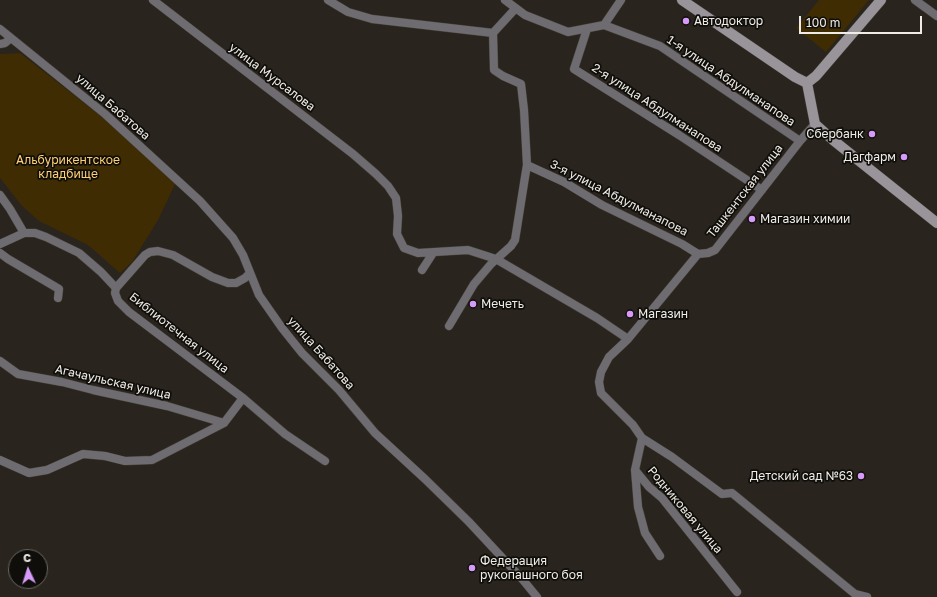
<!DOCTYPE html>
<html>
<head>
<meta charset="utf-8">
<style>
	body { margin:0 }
	#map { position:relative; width:937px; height:597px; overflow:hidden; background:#29241d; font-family:"Golos Text",sans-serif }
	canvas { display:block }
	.north { position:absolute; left:8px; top:549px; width:40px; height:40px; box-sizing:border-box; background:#100e0a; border:1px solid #696762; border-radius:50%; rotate:356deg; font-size:11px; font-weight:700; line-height:16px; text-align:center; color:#efece7 }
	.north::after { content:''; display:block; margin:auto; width:14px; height:18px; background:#d69bfa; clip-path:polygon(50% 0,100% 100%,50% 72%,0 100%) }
	.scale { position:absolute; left:799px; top:16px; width:123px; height:18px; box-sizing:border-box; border:2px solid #efece7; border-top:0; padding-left:5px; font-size:12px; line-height:14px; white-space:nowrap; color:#efece7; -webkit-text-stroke:3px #100e0a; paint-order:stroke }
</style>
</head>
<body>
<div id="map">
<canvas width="937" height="597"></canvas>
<div class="north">С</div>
<div class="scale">100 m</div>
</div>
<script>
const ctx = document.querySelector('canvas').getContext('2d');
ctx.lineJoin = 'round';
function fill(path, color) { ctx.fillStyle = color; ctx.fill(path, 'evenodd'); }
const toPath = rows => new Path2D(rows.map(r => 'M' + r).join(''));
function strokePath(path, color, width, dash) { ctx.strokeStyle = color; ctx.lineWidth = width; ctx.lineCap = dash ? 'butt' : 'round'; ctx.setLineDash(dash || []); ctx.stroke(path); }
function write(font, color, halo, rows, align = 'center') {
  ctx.font = font + ' "Golos Text",sans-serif'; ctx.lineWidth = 3.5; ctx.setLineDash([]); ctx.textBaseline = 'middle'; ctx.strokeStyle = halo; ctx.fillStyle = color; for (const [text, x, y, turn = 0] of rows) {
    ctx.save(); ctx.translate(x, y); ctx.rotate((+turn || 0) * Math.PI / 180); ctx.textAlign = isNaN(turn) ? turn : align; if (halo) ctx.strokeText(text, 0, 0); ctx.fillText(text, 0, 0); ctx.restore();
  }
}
const green = toPath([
	[819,0,869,0,826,52,796,28],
	[20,53,135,143,176,182,158,220,132,262,120,273,88,245,39,221,22,206,0,178,0,54]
]);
const street = toPath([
	[153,0,353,154,376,174,388,186,396,198,398,216,397,234,404,248,418,253,468,250,496,259,597,318,628,339],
	[328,0,348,12,372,19,493,33,515,9],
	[505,0,525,15,568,32,604,25,621,0],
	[915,0,937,16],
	[604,25,660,46,800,141],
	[0,29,105,114,200,201,233,238,243,255,259,295,282,328,302,353,339,390,375,433,425,479,469,522,523,580,537,597],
	[587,29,574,69,679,135,762,190],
	[0,44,5,43,11,38],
	[815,124,800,141,715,250,708,253,698,254,628,339,609,357,601,372,599,382,601,393,633,425,642,438,672,457,722,494,732,493,855,594,867,597],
	[527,165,564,182,602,205,682,244,698,254],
	[0,195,10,209,24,233],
	[0,244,24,233,35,233,46,237,79,253,101,272,116,288,115,293,118,301,129,312,243,398,285,434,325,461],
	[0,253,8,259,59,289,58,298],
	[422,270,433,253],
	[116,288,145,255,150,252,158,251,173,255,212,277,228,283,236,283,245,278,250,273],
	[449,326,474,284,491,264,511,246,515,240,525,177,527,165,524,110,521,84,503,76,494,70,493,33],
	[0,361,18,374,62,382,93,390,167,406,224,423,243,398],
	[642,438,635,470,649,487,662,498,737,592],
	[0,460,29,473,47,470,83,454,105,456,125,461,152,460,224,423],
	[635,470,638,507,645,533,660,556]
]);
const secondary = toPath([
	[682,0,795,77,807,83],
	[807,83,815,124,833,140,937,223],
	[807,83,816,76,881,0]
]);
const markers = [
	[686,21,4,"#d69bfa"],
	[872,134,4,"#d69bfa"],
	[904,157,4,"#d69bfa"],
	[752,219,4,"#d69bfa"],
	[473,304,4,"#d69bfa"],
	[630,314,4,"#d69bfa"],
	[861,476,4,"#d69bfa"],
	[472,568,4,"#d69bfa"]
];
const poiNames = [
	["Автодоктор",694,21],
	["Сбербанк",864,134,"right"],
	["Дагфарм",896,157,"right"],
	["Магазин химии",760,219],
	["Мечеть",481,304],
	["Магазин",638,314],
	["Детский сад №63",853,476,"right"],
	["Федерация",480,561],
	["рукопашного боя",480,575]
];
const streetNames = [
	["улица Мурсалова",272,77,37],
	["1-я улица Абдулманапова",731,81,34],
	["улица Бабатова",113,107,41],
	["2-я улица Абдулманапова",657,108,33],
	["Ташкентская улица",745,191,-52],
	["3-я улица Абдулманапова",619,198,27],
	["Библиотечная улица",179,333,38],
	["улица Бабатова",321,353,48],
	["Агачаульская улица",113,382,13],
	["Родниковая улица",685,510,50]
];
const parkNames = [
	["Альбурикентское",68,160],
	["кладбище",68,174]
];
fill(green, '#3f2c03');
strokePath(street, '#454039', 9);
strokePath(secondary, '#454039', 11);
strokePath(street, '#6e6c70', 8);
strokePath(secondary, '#98949a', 10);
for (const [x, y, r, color] of markers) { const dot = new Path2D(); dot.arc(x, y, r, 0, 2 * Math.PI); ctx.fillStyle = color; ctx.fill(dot); strokePath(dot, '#100e0a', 1.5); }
write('12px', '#efece7', '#100e0a', poiNames, 'left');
write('12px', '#efece7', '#100e0a', streetNames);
write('12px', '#ffcf71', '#100e0a', parkNames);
</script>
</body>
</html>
